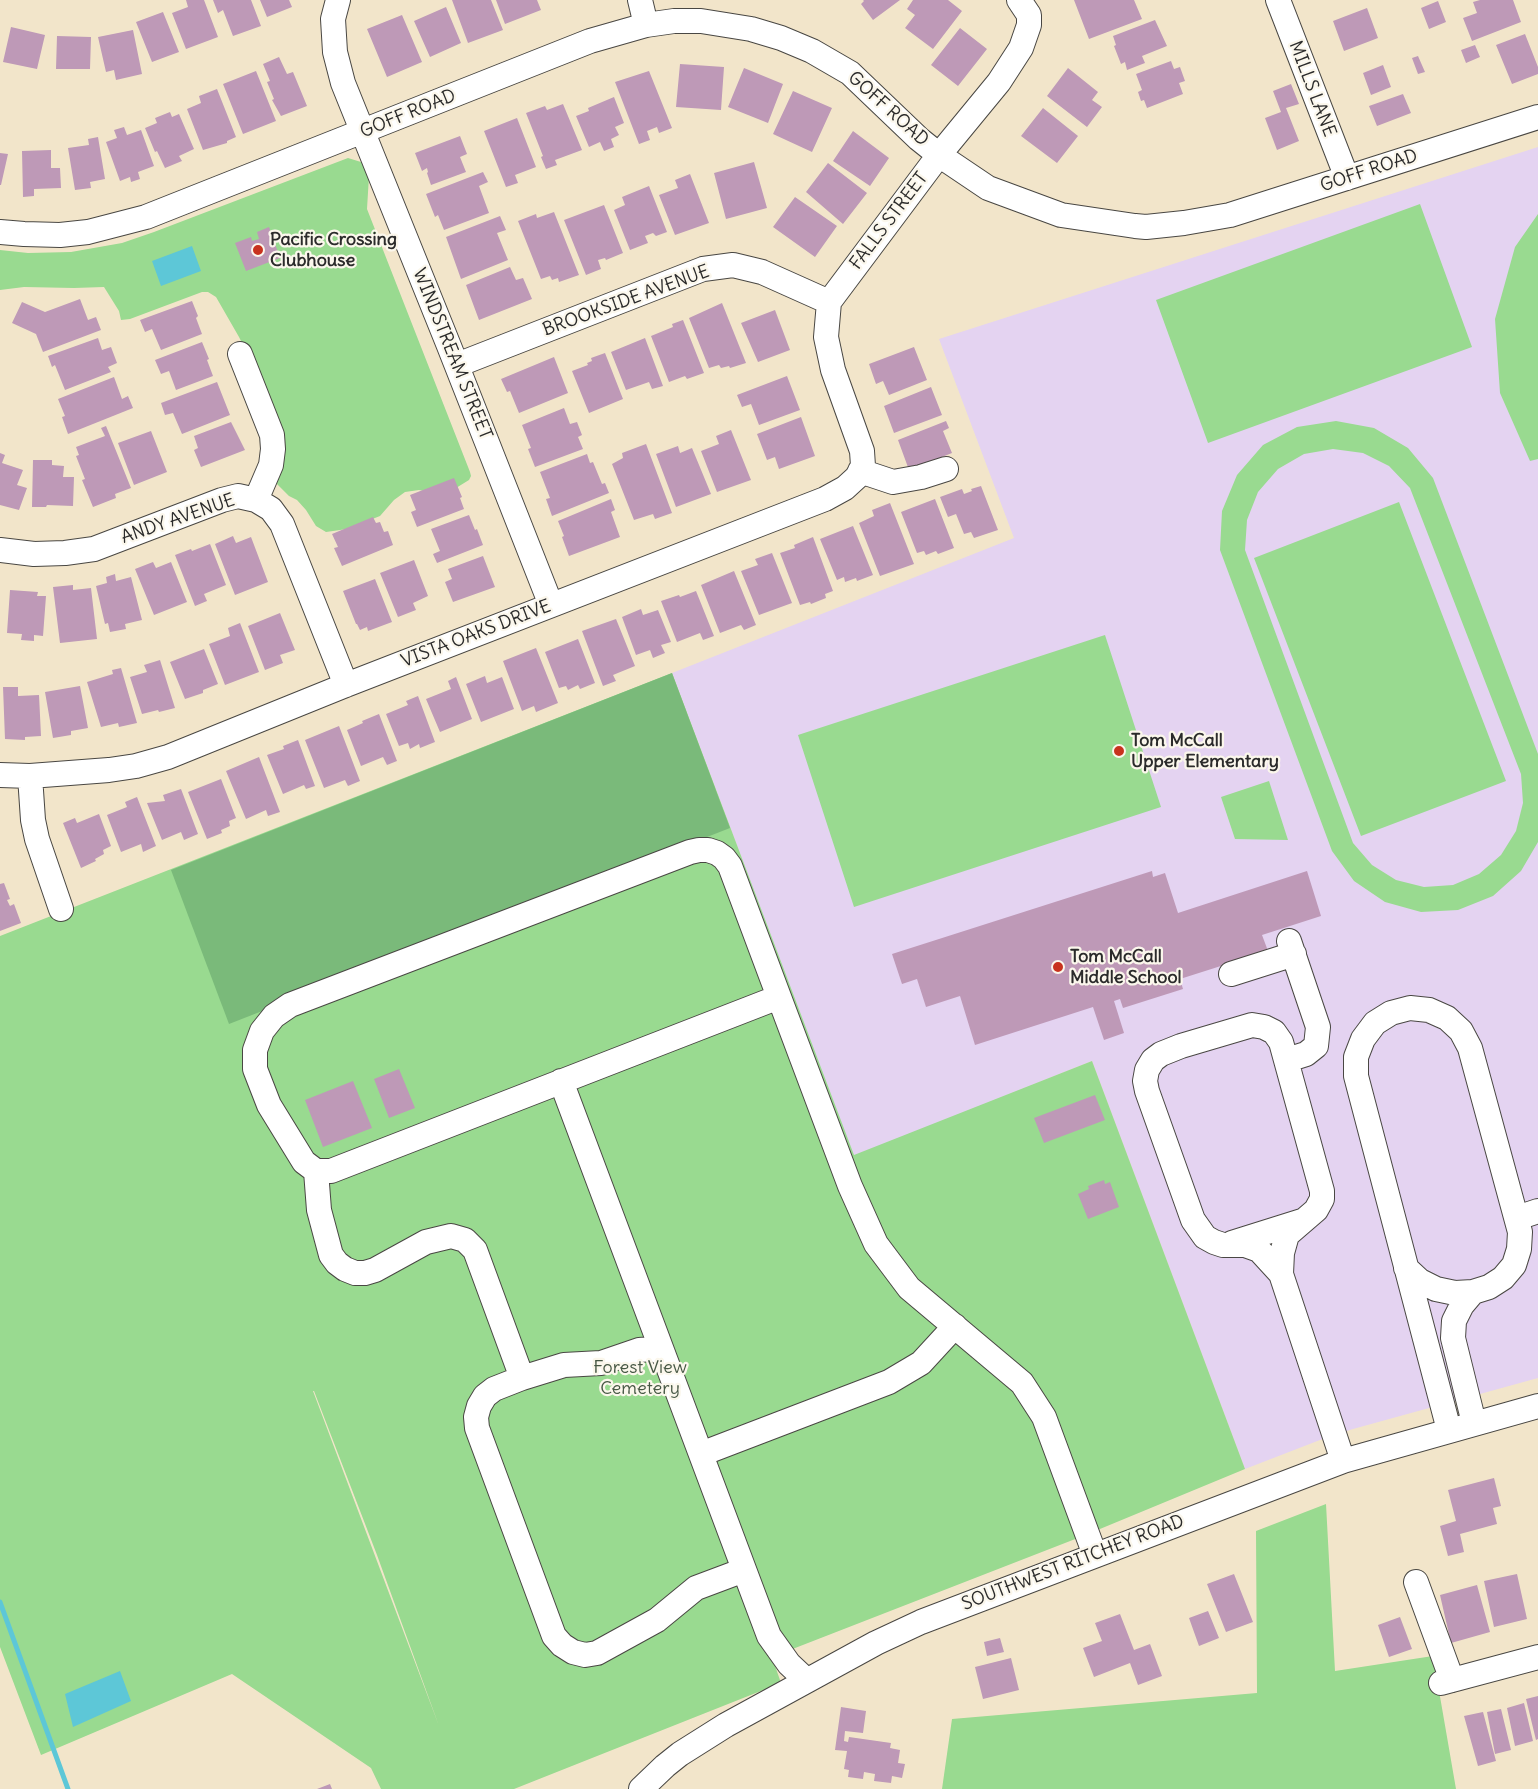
<!DOCTYPE html>
<html>
<head>
<meta charset="utf-8">
<style>
	body { margin:0 }
	canvas { display:block; background:#f2e5ca }
</style>
</head>
<body>
<canvas width="1538" height="1789"></canvas>
<script>
const ctx = document.querySelector('canvas').getContext('2d');
ctx.lineJoin = 'round';
function fill(path, color) { ctx.fillStyle = color; ctx.fill(path, 'evenodd'); }
const toPath = rows => new Path2D(rows.map(r => 'M' + r).join(''));
function strokePath(path, color, width, dash) { ctx.strokeStyle = color; ctx.lineWidth = width; ctx.lineCap = dash ? 'butt' : 'round'; ctx.setLineDash(dash || []); ctx.stroke(path); }
function write(font, color, halo, rows, align = 'center') {
  ctx.font = font + ' Delius,sans-serif'; ctx.lineWidth = 4.5; ctx.setLineDash([]); ctx.textBaseline = 'middle'; ctx.strokeStyle = halo; ctx.fillStyle = color; for (const [text, x, y, turn = 0] of rows) {
    ctx.save(); ctx.translate(x, y); ctx.rotate((+turn || 0) * Math.PI / 180); ctx.textAlign = isNaN(turn) ? turn : align; if (halo) ctx.strokeText(text, 0, 0); ctx.fillText(text, 0, 0); ctx.restore();
  }
}
const built = toPath([
	[1538,147,1538,1378,1353,1429,1320,1440,1245,1469,1092,1061,854,1156,672,673,1014,538,939,339]
]);
const green = toPath([
	[348,158,361,162,364,165,369,176,367,209,470,472,471,476,469,480,456,488,434,493,419,490,405,492,394,500,380,516,347,529,326,532,316,526,306,510,297,500,289,496,277,484,273,472,249,357,239,337,216,297,208,292,202,292,130,319,121,320,119,311,104,287,74,288,24,287,0,290,0,250,28,253,71,252,122,243,154,232],
	[1420,204,1472,347,1208,443,1156,300],
	[1538,214,1538,459,1530,461,1500,393,1495,319,1515,247],
	[1336,421,1374,428,1408,448,1433,478,1538,754,1538,842,1521,871,1493,896,1458,910,1421,912,1385,902,1354,881,1332,851,1220,550,1222,511,1237,475,1263,445,1297,427],
	[1333,449,1363,453,1389,466,1410,488,1521,774,1523,803,1516,831,1501,855,1479,874,1453,885,1424,887,1396,880,1372,865,1353,843,1245,550,1247,520,1258,492,1278,469,1304,454],
	[1399,502,1506,781,1361,836,1254,558],
	[1105,635,1161,807,854,907,798,735],
	[672,673,854,1155,1092,1061,1245,1469,1083,1536,772,1657,781,1683,514,1789,381,1789,371,1768,232,1674,41,1755,0,1647,0,936],
	[314,1391,377,1555,439,1726,313,1391],
	[1269,781,1288,840,1235,839,1221,797],
	[1326,1504,1335,1671,1433,1656,1456,1789,942,1789,952,1719,1257,1693,1256,1531]
]);
const forest = toPath([
	[672,673,730,828,229,1024,171,870]
]);
const water = toPath([
	[192,246,201,271,161,286,152,261],
	[120,1671,131,1701,73,1727,65,1694]
]);
const stream = toPath([
	[0,1602,68,1789]
]);
const building = toPath([
	[186,0,204,0,218,37,186,49,172,13,188,7],
	[213,0,251,0,261,26,233,36,223,10,218,13],
	[260,0,289,0,292,7,267,17],
	[452,0,491,0,503,30,468,43],
	[496,0,537,0,541,10,505,24],
	[863,0,900,0,873,20,861,4,864,1],
	[913,0,948,0,962,11,933,49,905,28,915,15,907,9],
	[1074,0,1134,0,1142,19,1089,39],
	[1480,0,1513,0,1521,22,1472,41,1463,18,1477,13,1473,2],
	[1438,1,1446,22,1429,29,1421,8],
	[446,7,461,43,430,57,414,21],
	[1367,8,1378,38,1344,51,1333,21],
	[163,12,179,52,152,62,136,22],
	[402,15,422,62,387,77,367,29],
	[1155,20,1167,46,1142,56,1145,63,1127,70,1125,62,1121,64,1114,46,1116,45,1113,36],
	[11,27,45,35,37,69,3,62],
	[960,28,987,49,958,86,931,65],
	[133,30,142,74,116,80,114,70,106,72,98,37],
	[1525,34,1538,67,1538,74,1512,84,1496,45],
	[57,36,91,37,90,69,56,69],
	[1475,45,1480,57,1466,63,1461,50],
	[1418,56,1425,72,1418,74,1412,58],
	[279,57,287,74,293,72,307,106,281,116,272,100,274,99,267,82,270,81,263,64],
	[1171,61,1174,69,1180,67,1185,81,1179,83,1183,94,1147,108,1144,100,1141,101,1138,92,1142,90,1136,74],
	[680,64,724,67,721,110,676,107],
	[1383,65,1391,87,1371,95,1363,73],
	[744,68,783,84,768,123,728,107],
	[1068,68,1098,92,1092,100,1102,107,1087,127,1047,96],
	[256,71,276,121,243,134,223,84],
	[649,71,672,128,659,133,657,127,647,131,650,140,639,144,615,82],
	[1291,84,1299,104,1286,108,1299,141,1277,150,1265,118,1281,112,1273,91],
	[217,89,236,137,227,141,227,143,203,150,187,109,201,103,199,96],
	[793,91,832,108,812,152,773,134],
	[1403,94,1411,113,1377,126,1369,106],
	[614,97,624,123,615,127,619,135,611,139,614,147,604,151,600,142,589,147,576,116,589,111,588,108],
	[563,104,582,150,555,160,557,165,546,169,541,157,543,156,526,113,545,106,547,110],
	[1043,108,1078,136,1057,163,1021,136],
	[170,112,172,117,179,114,194,149,179,156,182,161,165,168,157,151,155,152,145,128,157,123,155,118],
	[517,118,536,167,515,175,518,183,506,187,484,131],
	[124,127,127,135,141,130,154,166,138,172,140,179,131,182,130,177,120,181,106,142,117,138,114,130],
	[853,131,889,158,870,186,833,161],
	[460,136,467,154,460,157,466,172,431,185,427,173,428,172,427,168,422,171,415,153],
	[98,137,105,179,90,182,91,188,75,190,68,148,89,145,88,139],
	[51,150,51,168,60,168,61,188,34,189,34,196,23,197,22,151],
	[0,153,8,154,1,185,0,185],
	[754,162,767,208,726,219,714,173],
	[828,163,867,193,843,224,806,192],
	[483,172,488,182,479,186,489,213,444,230,438,215,435,217,426,194],
	[690,174,709,223,675,235,659,195,678,188,675,180],
	[649,186,667,232,656,236,653,233,645,236,648,243,630,250,614,210,625,205,622,197],
	[795,197,837,226,815,257,773,227],
	[604,205,623,253,606,260,605,258,598,260,601,269,586,275,564,220],
	[554,212,579,275,559,282,558,278,552,280,550,276,541,279,518,221,536,214,537,218],
	[500,216,506,230,497,233,508,260,461,279,446,237],
	[269,227,280,258,246,271,235,243,251,237,252,241,259,239,257,232],
	[510,267,516,280,523,278,532,299,479,320,466,285],
	[80,299,88,320,96,317,101,330,43,352,36,334,12,323,22,302,45,312],
	[192,301,198,316,196,318,202,334,161,350,152,329,145,332,140,320],
	[722,303,746,363,730,368,729,366,721,368,719,365,709,368,689,318],
	[775,310,790,350,758,362,741,323],
	[683,320,704,373,687,379,685,376,669,382,651,336,673,327,672,324],
	[98,338,102,350,111,347,117,363,108,367,111,372,65,390,55,365,52,367,48,356],
	[645,338,663,386,652,389,649,382,626,390,611,352],
	[202,342,209,359,207,360,213,376,176,390,169,371,161,374,155,360],
	[914,347,927,380,889,395,883,381,876,384,869,364],
	[605,353,623,399,589,413,572,371,588,365,587,363,592,361,591,358],
	[554,357,568,393,519,413,510,391,507,392,501,379],
	[787,376,800,410,759,425,751,404,742,407,737,395],
	[114,377,122,399,128,396,133,408,68,434,62,417,65,416,58,399],
	[217,382,230,415,182,434,173,413,165,415,161,403],
	[931,387,942,415,894,433,884,406],
	[564,408,570,424,577,422,582,435,578,437,583,449,535,467,528,449,531,448,522,425],
	[801,417,815,456,779,469,775,457,767,460,757,434],
	[946,421,949,428,943,431,952,453,909,470,898,440],
	[231,422,245,450,201,467,194,450,198,448,194,436],
	[106,426,131,488,115,494,116,498,93,507,82,480,85,479,76,456,79,455,76,447,105,436,101,428],
	[731,430,751,480,717,492,701,451,719,444,716,436],
	[151,431,167,472,134,485,118,443],
	[646,444,672,513,655,519,653,514,634,520,612,464,623,458,622,453],
	[678,446,680,453,692,448,711,494,676,507,656,454],
	[0,453,5,455,2,463,23,470,17,485,27,488,19,510,0,505],
	[587,454,590,463,593,462,602,484,605,483,609,493,552,516,546,499,550,498,540,472],
	[33,460,52,460,52,465,64,466,63,477,74,477,73,506,47,505,46,507,32,507],
	[454,478,462,497,460,498,464,509,417,527,411,512,416,510,410,495],
	[981,486,998,530,974,538,971,532,964,534,956,514,948,517,940,497,962,489,964,494,972,491,971,489],
	[611,499,615,510,611,512,620,537,569,556,562,537,564,536,558,521],
	[935,499,954,548,938,554,936,551,926,555,924,551,917,553,901,512],
	[890,503,914,564,880,576,859,523,874,516,872,510],
	[469,515,475,530,477,529,483,545,437,563,433,554,440,551,431,529],
	[373,517,376,523,380,522,384,532,388,531,393,545,342,566,334,548,338,547,332,534],
	[853,526,873,575,857,581,856,578,845,582,844,577,837,580,820,539],
	[233,536,236,543,251,537,268,582,235,595,215,544],
	[813,537,833,591,825,594,826,598,811,604,810,602,800,605,780,553,795,548,794,545],
	[210,544,226,585,204,594,207,601,195,606,175,555,191,549,192,551],
	[772,553,792,603,759,615,741,571,758,565,755,559],
	[483,556,495,587,453,602,445,582,452,579,448,569],
	[414,560,428,596,413,603,416,610,398,617,380,573],
	[153,562,156,568,171,562,187,602,154,615,135,569],
	[734,571,756,625,744,630,741,625,720,633,701,585],
	[115,574,116,581,131,577,142,620,125,624,126,629,110,632,108,623,105,624,96,586,107,583,106,577],
	[375,579,392,622,368,631,367,627,360,630,357,624,356,624,343,591],
	[73,585,73,590,91,588,97,639,60,643,53,587],
	[10,590,38,592,37,596,46,596,43,636,34,635,34,641,21,640,22,634,7,633],
	[696,591,714,636,703,640,700,633,677,642,661,601,679,595,680,597],
	[641,609,643,615,658,610,671,642,661,645,665,653,653,658,650,650,636,655,622,617],
	[280,613,295,650,280,655,283,663,265,670,248,626],
	[616,619,635,666,613,675,616,681,603,686,582,631],
	[240,623,259,672,225,685,209,644,230,636,228,628],
	[578,639,595,683,580,689,578,685,568,690,566,686,559,688,545,652],
	[536,648,558,703,536,712,534,706,522,711,503,661],
	[204,649,218,684,203,690,203,693,185,699,170,662],
	[160,660,175,708,159,712,158,710,142,714,130,677,147,672,144,665],
	[121,668,137,723,119,727,118,723,101,727,87,682,113,674,112,670],
	[485,676,487,683,502,677,514,709,481,722,466,684],
	[456,677,472,719,440,732,426,699,451,689,448,681],
	[80,686,88,728,71,731,71,735,53,738,45,692],
	[3,687,18,687,18,696,39,695,41,736,25,737,25,740,5,739],
	[418,696,435,742,420,748,419,744,410,749,408,743,399,746,386,714,408,705,406,701],
	[379,714,397,761,387,765,383,757,361,766,347,730,363,723,362,721],
	[339,726,360,781,348,786,345,780,324,788,305,740],
	[298,740,315,786,306,789,304,785,283,794,267,755,284,749,283,746],
	[259,757,280,812,268,816,266,810,246,819,226,771],
	[221,779,236,818,229,821,230,826,221,830,222,833,207,839,188,792],
	[181,789,198,834,184,840,181,832,162,840,147,803,165,801,163,795],
	[137,797,156,846,143,852,141,844,121,852,107,815,127,807,125,802],
	[99,814,111,846,103,850,104,854,95,859,96,861,81,868,63,823,75,818,77,823],
	[1152,871,1153,877,1165,873,1178,913,1307,871,1321,916,1262,935,1268,951,1180,979,1183,989,1123,1008,1120,999,1114,1001,1124,1033,1104,1040,1093,1007,975,1045,960,996,926,1007,917,979,902,984,892,954],
	[4,883,10,899,7,900,10,906,14,904,21,923,0,931,0,884],
	[399,1069,415,1108,389,1118,374,1079],
	[353,1081,372,1128,323,1147,305,1100],
	[1095,1095,1105,1120,1044,1143,1034,1118],
	[1104,1180,1105,1184,1110,1182,1119,1207,1088,1219,1078,1194,1089,1189,1088,1186],
	[1494,1478,1501,1506,1493,1508,1497,1524,1460,1534,1464,1552,1448,1556,1440,1526,1456,1521,1448,1490],
	[1234,1574,1253,1622,1226,1632,1207,1584],
	[1517,1574,1527,1619,1494,1627,1484,1581],
	[1477,1585,1490,1632,1451,1643,1440,1595],
	[1208,1611,1219,1638,1199,1646,1189,1618],
	[1120,1614,1134,1650,1150,1644,1162,1676,1138,1685,1130,1663,1094,1677,1083,1648,1102,1641,1095,1623],
	[1400,1617,1412,1649,1389,1657,1378,1625],
	[1000,1638,1004,1652,987,1656,984,1642],
	[1011,1658,1019,1690,983,1699,975,1667],
	[1538,1696,1538,1739,1536,1740,1526,1699],
	[1524,1703,1533,1741,1515,1746,1507,1708],
	[841,1707,866,1711,863,1733,845,1731,844,1741,848,1742,849,1737,891,1743,890,1748,900,1750,898,1763,905,1764,902,1778,892,1776,891,1783,874,1781,875,1774,864,1772,863,1779,848,1777,849,1770,844,1769,847,1751,835,1750],
	[1501,1709,1511,1750,1495,1754,1487,1712],
	[1483,1712,1496,1761,1478,1766,1464,1716],
	[330,1784,332,1789,317,1789]
]);
const minor = toPath([
	[338,0,333,19,335,52,343,83,449,346,551,605],
	[640,0,646,25],
	[1278,0,1347,178],
	[0,232,24,234,60,235,88,232,146,217,590,41,646,25,674,21,701,21,751,29,781,38,812,51,850,73,919,139,939,155,988,188,1061,215,1135,226,1146,227,1184,223,1230,215,1538,117],
	[240,354,272,435,273,449,271,465,256,500],
	[457,365,703,269,733,265,762,272,829,302],
	[860,471,893,482,921,477,946,469],
	[0,550,34,554,65,553,94,549,222,500,238,496,256,500,271,509,282,524,346,685],
	[0,775,30,776,109,770,136,766,168,757,346,685,825,499,845,488,857,477,863,466,862,451,833,370,826,337,829,302,939,155,999,82,1021,48,1029,25,1029,15,1019,0],
	[30,776,33,820,37,839,61,909],
	[1231,974,1294,954],
	[779,997,331,1171,316,1171,304,1162,269,1105,255,1069,255,1050,262,1031,274,1016,290,1005,690,852,699,850,708,850,717,853,724,858,730,866,779,997,850,1186,876,1244,909,1288,1022,1383,1044,1417,1095,1555],
	[1287,1060,1306,1054,1316,1046,1318,1027,1289,941],
	[561,1081,769,1636,789,1664,806,1680],
	[316,1171,319,1210,331,1255,337,1263,345,1269,355,1273,365,1273,375,1270,426,1242,451,1236,465,1240,475,1250,522,1378],
	[1517,1218,1538,1211],
	[1232,1243,1302,1221],
	[1406,1268,1420,1281,1436,1289,1455,1293,1473,1292],
	[1281,1274,1259,1250,1245,1245,1223,1245,1214,1242,1205,1237,1193,1220,1147,1091,1145,1081,1147,1070,1153,1060,1161,1054,1181,1046,1252,1025,1264,1027,1274,1032,1281,1042,1322,1191,1322,1199,1316,1210,1287,1235,1282,1253,1281,1274,1343,1461],
	[663,1353,653,1349,639,1350,601,1363,564,1365,522,1378,494,1389,485,1396,479,1406,476,1417,477,1428,554,1636,562,1645,573,1652,585,1655,597,1653,657,1620,696,1588,744,1570],
	[1449,1430,1356,1076,1356,1057,1363,1039,1375,1023,1391,1013,1410,1008,1429,1010,1447,1018,1461,1031,1470,1048,1520,1232,1519,1249,1514,1265,1503,1278,1489,1287,1473,1292,1462,1305,1454,1321,1453,1338,1474,1423],
	[701,1454,889,1382,921,1363,955,1326],
	[1416,1582,1452,1680],
	[1441,1683,1538,1657],
	[641,1789,665,1766,680,1754,726,1725,876,1643,921,1622,1343,1461,1538,1406]
]);
const markers = [
	[258,250,6,"#c8321e"],
	[1119,751,6,"#c8321e"],
	[1058,967,6,"#c8321e"]
];
const streetNames = [
	["MILLS LANE",1312,89,69],
	["GOFF ROAD",888,109,42],
	["GOFF ROAD",408,114,-22],
	["GOFF ROAD",1369,171,-18],
	["FALLS STREET",889,221,-53],
	["BROOKSIDE AVENUE",626,301,-20],
	["WINDSTREAM STREET",452,354,68],
	["ANDY AVENUE",178,519,-19],
	["VISTA OAKS DRIVE",476,634,-21],
	["SOUTHWEST RITCHEY ROAD",1073,1563,-21]
];
const poiNames = [
	["Pacific Crossing",270,240],
	["Clubhouse",270,261],
	["Tom McCall",1131,741],
	["Upper Elementary",1131,762],
	["Tom McCall",1070,957],
	["Middle School",1070,978]
];
const parkNames = [
	["Forest View",640,1368],
	["Cemetery",640,1389]
];
fill(built, '#e4d3f1');
fill(green, '#99da90');
fill(forest, '#7aba7a');
fill(water, '#5dc7d7');
strokePath(stream, '#5dc7d7', 5);
fill(building, '#be99b7');
strokePath(minor, '#494743', 26);
strokePath(minor, '#fff', 24);
for (const [x, y, r, color] of markers) { const dot = new Path2D(); dot.arc(x, y, r, 0, 2 * Math.PI); ctx.fillStyle = color; ctx.fill(dot); strokePath(dot, '#fbf7ec', 2); }
write('18px', '#2b2b2b', '#fbf7ec', streetNames);
write('bold 18px', '#2b2b2b', '#fbf7ec', poiNames, 'left');
write('18px', '#465744', '#fbf7ec', parkNames);
</script>
</body>
</html>
